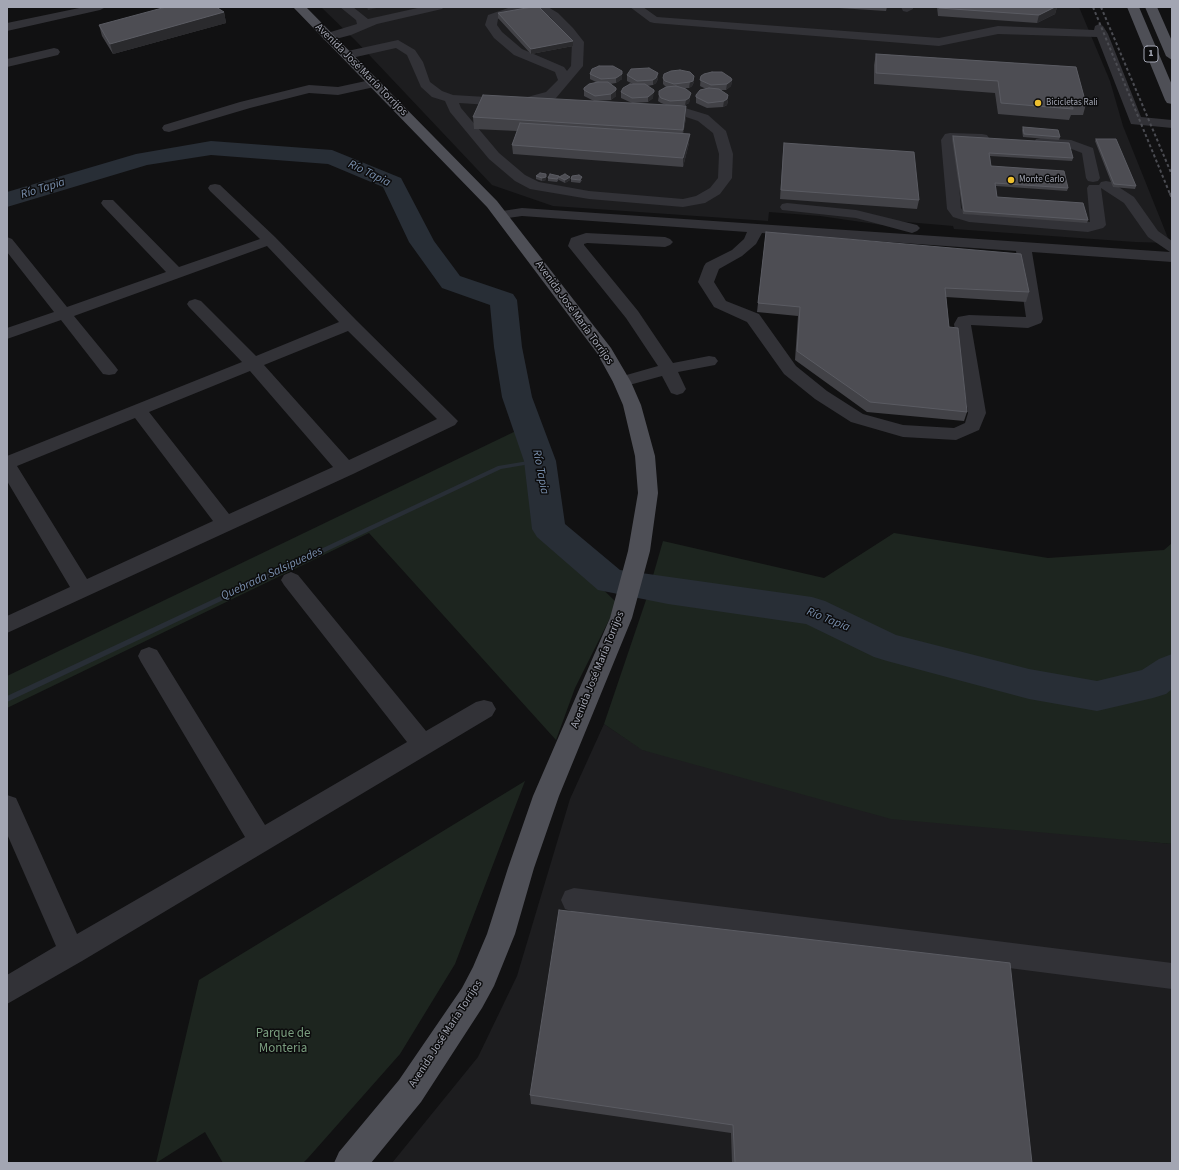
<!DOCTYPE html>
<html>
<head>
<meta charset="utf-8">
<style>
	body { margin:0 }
	#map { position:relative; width:1179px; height:1170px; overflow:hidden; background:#111112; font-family:"Source Sans 3",sans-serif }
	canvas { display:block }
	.frame { position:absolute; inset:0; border:8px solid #a3a6b3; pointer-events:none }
</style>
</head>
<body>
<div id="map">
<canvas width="1179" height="1170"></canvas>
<div class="frame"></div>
</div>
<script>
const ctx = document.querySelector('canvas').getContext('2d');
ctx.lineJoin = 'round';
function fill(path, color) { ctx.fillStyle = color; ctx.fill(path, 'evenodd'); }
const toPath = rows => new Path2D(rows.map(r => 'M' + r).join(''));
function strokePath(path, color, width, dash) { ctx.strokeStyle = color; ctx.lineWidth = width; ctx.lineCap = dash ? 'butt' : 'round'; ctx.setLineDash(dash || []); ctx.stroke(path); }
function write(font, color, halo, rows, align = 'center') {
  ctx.font = font + ' "Source Sans 3",sans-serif'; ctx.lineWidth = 3; ctx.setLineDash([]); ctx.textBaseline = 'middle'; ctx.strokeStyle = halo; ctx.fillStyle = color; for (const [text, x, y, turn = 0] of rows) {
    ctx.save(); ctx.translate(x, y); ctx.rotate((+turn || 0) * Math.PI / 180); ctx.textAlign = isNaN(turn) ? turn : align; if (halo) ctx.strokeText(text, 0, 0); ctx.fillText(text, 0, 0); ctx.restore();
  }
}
const built = toPath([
	[321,7,1079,7,1110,81,1123,126,1170,243,1135,242,954,229,953,226,883,220,882,225,820,216,769,212,768,221,553,206,492,185,356,41],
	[604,724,643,750,1104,837,1172,844,1172,1163,392,1163,478,1057,517,976,570,799]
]);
const green = toPath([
	[520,429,552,540,616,602,611,616,575,688,556,740,369,533,7,708,7,676],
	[894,533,1048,558,1164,550,1172,543,1172,844,891,819,642,750,604,724,646,600,663,541,824,578],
	[525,781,455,964,400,1054,308,1158,303,1163,223,1163,205,1132,156,1163,199,980]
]);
const stream = toPath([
	[540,459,543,461,542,462,501,469,7,702,7,696,498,466,540,459]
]);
const river = toPath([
	[211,141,332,150,401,178,434,241,460,276,513,294,517,300,522,347,532,397,556,461,565,524,620,570,812,597,825,601,896,635,1029,669,1097,681,1142,670,1159,659,1172,654,1172,689,1166,694,1153,698,1097,711,1029,699,887,661,874,657,806,624,668,604,598,590,537,537,532,529,524,461,502,397,494,347,490,305,442,288,409,242,383,187,328,164,211,155,147,165,7,207,7,192,136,154,211,141]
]);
const minor = toPath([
	[84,7,106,7,100,10,7,31,7,23,84,7],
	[340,7,353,7,368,19,422,7,444,7,442,9,377,24,351,35,328,41,324,40,322,37,324,34,357,24,356,20,340,7],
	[511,7,548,7,558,13,573,28,584,42,583,66,556,98,520,107,459,103,461,108,499,153,525,175,539,182,589,191,683,199,696,196,710,188,718,178,719,154,713,133,698,121,683,116,657,114,650,110,657,106,685,108,708,115,726,131,733,154,732,178,720,194,705,203,683,207,589,199,530,189,515,181,489,159,450,112,445,101,432,97,421,87,407,55,396,48,347,59,341,55,343,52,398,40,415,50,423,62,430,82,442,91,453,95,520,99,546,92,558,80,555,72,514,55,494,38,485,25,488,15,511,7],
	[527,11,541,12,550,17,572,42,571,66,567,71,564,67,522,49,502,32,497,25,498,19,509,14,527,11],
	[630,7,643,7,657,17,939,38,998,26,1094,30,1095,26,1099,24,1103,26,1108,34,1141,117,1172,120,1172,128,1131,124,1097,37,998,34,939,46,654,23,650,22,630,7],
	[901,7,913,7,913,9,907,12,903,11,901,7],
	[54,48,58,49,60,52,58,55,7,67,7,59,54,48],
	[375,79,381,83,379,86,338,95,309,93,250,108,169,132,164,131,162,128,164,125,240,102,309,85,338,87,375,79],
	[950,133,982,134,987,135,989,138,987,141,982,142,955,141,961,208,963,211,971,214,1090,222,1087,188,1089,185,1099,185,1101,182,1106,181,1111,182,1134,197,1158,231,1172,241,1172,262,1032,252,1043,319,1041,323,1028,328,971,325,986,413,979,430,956,440,903,437,851,422,815,399,784,374,747,322,714,307,698,282,704,266,706,263,732,250,744,239,747,232,522,216,501,219,496,218,494,215,496,212,522,208,1170,252,1148,237,1124,203,1101,188,1106,225,1103,228,1088,232,969,222,953,217,947,209,941,140,945,134,950,133],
	[762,233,1016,251,1026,317,969,315,958,317,954,324,968,413,965,423,954,428,903,425,863,414,827,391,796,366,759,314,726,301,714,282,719,269,742,256,756,244,762,233],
	[1041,138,1071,140,1093,148,1100,178,1098,181,1093,182,1088,181,1086,178,1082,153,1069,148,1036,145,1034,142,1036,139,1041,138],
	[215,184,220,185,275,237,356,320,458,421,455,425,353,474,7,633,7,616,70,587,7,481,7,456,242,362,189,307,187,304,189,301,195,299,201,301,256,356,339,322,267,246,74,316,115,366,118,370,115,374,109,375,103,374,61,320,7,339,7,328,54,312,7,252,7,237,12,239,67,307,166,272,103,206,101,203,103,200,113,200,179,267,260,239,210,191,208,188,210,185,215,184],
	[348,331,437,419,349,460,264,365,348,331],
	[250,371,333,467,229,514,149,412,250,371],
	[135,418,213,521,87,579,17,466,135,418],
	[787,203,856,210,917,225,920,228,917,231,912,233,856,218,782,210,780,207,782,204,787,203],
	[586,233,665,237,670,239,673,242,670,245,665,247,587,243,584,244,584,245,638,311,673,363,709,356,715,357,718,361,715,365,678,372,686,389,683,393,677,395,671,393,662,376,622,387,616,386,613,382,616,378,658,366,626,318,568,246,571,238,586,233],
	[291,572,298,575,426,731,476,702,484,700,492,702,496,709,492,716,82,961,7,1004,7,975,56,946,7,834,7,795,16,798,77,934,245,837,141,662,138,656,141,650,149,647,157,650,265,825,407,742,284,585,281,580,284,575,291,572],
	[574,888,1172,963,1172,989,574,912,565,909,561,900,565,891,574,888]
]);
const major = toPath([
	[293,7,306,7,497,201,611,348,631,382,641,405,655,456,658,493,650,551,632,618,559,796,534,868,515,934,494,986,482,1008,421,1102,371,1163,334,1163,339,1152,399,1080,462,988,473,967,487,934,508,868,533,796,610,618,628,551,638,493,635,456,623,405,613,382,597,353,487,207,293,7],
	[1127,7,1139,7,1172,85,1172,104,1167,103,1165,100,1127,7],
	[1145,7,1157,7,1172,41,1172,60,1166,56,1145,7]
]);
const railFar1 = toPath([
	[1093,7,1170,194],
	[1101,7,1172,175]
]);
const rail = toPath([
	[1170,193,1172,198]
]);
const wall = toPath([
	[823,7,887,7,886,11],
	[937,7,1057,7,1055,14,1037,23,938,16],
	[224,12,226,23,113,54,102,36,99,25],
	[498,13,573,46,531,54,498,18],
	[876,54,1076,67,1086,104,1083,115,1071,115,1069,120,998,114,995,93,874,84,874,65],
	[592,69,622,79,616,83,610,84,616,88,616,96,611,100,597,101,632,103,621,98,621,92,633,84,627,81,627,75,658,73,658,79,656,83,653,85,647,86,653,98,648,102,634,103,666,105,661,103,658,101,659,95,667,87,665,86,663,84,663,78,694,76,694,82,692,86,689,88,685,88,690,98,689,103,685,105,678,106,686,106,686,118,683,134,689,143,683,167,513,154,512,145,517,131,474,129,473,117,594,101,584,96,584,88,596,82,590,79,590,74],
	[701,76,732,80,731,86,726,90,721,90,728,100,727,105,723,107,707,108,696,103,696,95,706,89,700,86],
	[1023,127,1060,137,1059,140,1023,137,1022,130],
	[953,136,1073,158,1072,161,990,156,991,166,1068,188,1067,191,996,186,997,197,1088,220,1087,223,963,214,952,139],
	[1096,139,1136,186,1135,189,1113,187,1095,141],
	[784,143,919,200,917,209,780,199,783,152],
	[546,174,546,180,542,181,536,179,536,176],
	[559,176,559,179,557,182,548,181,548,178],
	[559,177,570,180,565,183,559,180],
	[571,179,582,180,580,183,571,182],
	[766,232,1029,292,1026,302,946,297,949,327,967,412,964,421,867,412,795,360,798,316,757,312],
	[530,1095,1032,1163,732,1163,731,1133,531,1104]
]);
const shadedWall = toPath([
	[367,7,381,7,368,10],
	[1055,7,1057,7,1055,14,1037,23,1039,15],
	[224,12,226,23,113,54,110,44],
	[573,41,573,46,531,54,531,49],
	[658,73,658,79,656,83,653,85,653,80],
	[622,74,622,79,616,83,616,78],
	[694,76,694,82,692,86,689,88,690,82],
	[732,80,731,86,726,90,727,84],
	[616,90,616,96,611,100,611,94],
	[654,92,653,98,648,102,648,97],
	[691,93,689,103,685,105,686,100],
	[728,95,728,100,727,105,723,107,724,101],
	[686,106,686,118,682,141,683,130],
	[690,134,689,143,683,167,683,158],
	[546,177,546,180,542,181,542,178],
	[570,177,570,180,565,183,565,180]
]);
const building = toPath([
	[166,7,216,7,224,12,110,44,99,25,166,7],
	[532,7,539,7,573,41,531,49,498,13,532,7],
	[939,7,1055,7,1039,15,939,8,939,7],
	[876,54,1076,67,1086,104,1072,103,1073,109,1001,103,998,81,876,73,876,54],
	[599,66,613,66,622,71,622,74,616,78,601,79,590,74,592,69,599,66],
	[649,68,658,73,656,78,653,80,637,81,627,75,631,69,649,68],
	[680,70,690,72,694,76,693,81,690,82,674,84,665,81,663,78,664,74,671,71,680,70],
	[712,72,722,72,731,78,732,80,727,84,711,85,700,80,701,76,704,74,712,72],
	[598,82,608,82,616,88,616,90,611,94,595,96,584,90,584,88,589,84,598,82],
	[630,84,645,84,654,90,654,92,648,97,632,98,621,92,623,88,630,84],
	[676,86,686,89,691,93,689,98,686,100,670,101,661,98,659,95,659,91,666,87,676,86],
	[709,88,719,89,728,95,727,99,724,101,708,103,696,97,696,95,700,90,709,88],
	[483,95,686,106,683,130,473,117,483,95],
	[520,123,690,134,683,158,512,145,520,123],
	[1023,127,1058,130,1060,137,1024,134,1023,127],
	[953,136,1069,143,1073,158,989,153,991,166,1064,171,1068,188,995,183,997,197,1083,203,1088,220,964,211,953,136],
	[1096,139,1116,139,1136,186,1114,184,1096,139],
	[784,143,914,152,919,200,781,190,784,143],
	[540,173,546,174,546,177,542,178,536,176,540,173],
	[550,174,559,176,557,179,548,178,550,174],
	[565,174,570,177,565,180,559,177,565,174],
	[579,175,582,177,580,180,571,179,572,176,579,175],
	[766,232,1021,254,1029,292,945,288,949,327,958,328,967,412,870,402,797,351,800,307,758,303,766,232],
	[559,910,1010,963,1032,1163,735,1163,733,1125,530,1095,559,910]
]);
const markers = [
	[1038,103,4,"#edbf2f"],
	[1011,180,4,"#edbf2f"]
];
const farPoinames = [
	["Bicicletas Rali",1046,103],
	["Monte Carlo",1019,180]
];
const shields = [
	[1151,54,14]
];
const shieldNames = [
	["1",1151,54]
];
const streetNames = [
	["Avenida José María Torrijos",361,70,45],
	["Avenida José María Torrijos",574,313,54],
	["Avenida José María Torrijos",598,670,-68],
	["Avenida José María Torrijos",446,1034,-57]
];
const waterNames = [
	["Río Tapia",369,174,26],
	["Río Tapia",43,189,-17],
	["Río Tapia",540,472,79],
	["Quebrada Salsipuedes",272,574,-25],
	["Río Tapia",828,620,22]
];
const nearParknames = [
	["Parque de",283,1034],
	["Monteria",283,1049]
];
fill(built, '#1d1d1f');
fill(green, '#1d251f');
fill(stream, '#282e36');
fill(river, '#282e36');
fill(minor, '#323237');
fill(major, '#4e4f56');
strokePath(railFar1, '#4b4c52', 2, [3, 2.5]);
strokePath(rail, '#4b4c52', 2.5, [4, 3]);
fill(wall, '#424247');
fill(shadedWall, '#2a2a2d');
fill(building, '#4d4d53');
strokePath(building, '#5a5b62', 1);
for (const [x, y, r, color] of markers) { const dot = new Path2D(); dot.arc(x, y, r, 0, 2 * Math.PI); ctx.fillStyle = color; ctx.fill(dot); strokePath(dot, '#0c0c0d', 1.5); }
write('9px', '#a3a6b3', '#0c0c0d', farPoinames, 'left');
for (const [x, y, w] of shields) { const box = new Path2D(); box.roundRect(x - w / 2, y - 8, w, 16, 3); ctx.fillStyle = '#0c0c0d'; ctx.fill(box); strokePath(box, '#a3a6b3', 1); }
write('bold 10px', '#a3a6b3', null, shieldNames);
write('11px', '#a3a6b3', '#0c0c0d', streetNames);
write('italic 12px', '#7a90ae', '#0c0c0d', waterNames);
write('13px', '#7a9e7f', '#0c0c0d', nearParknames);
</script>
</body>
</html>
